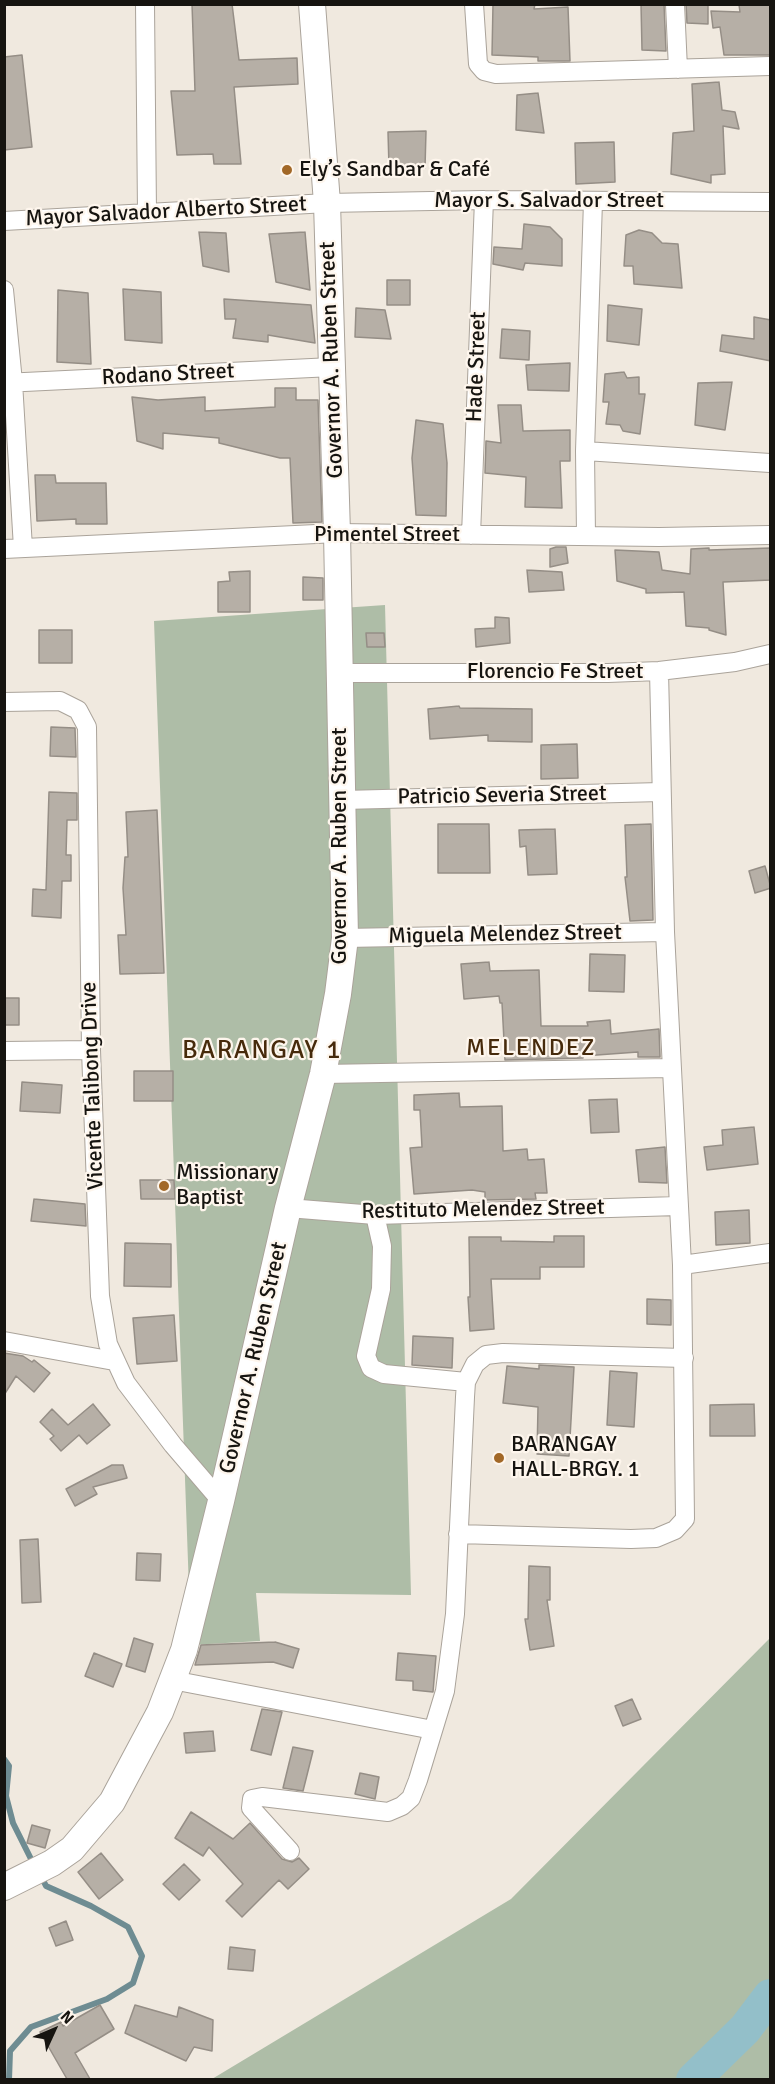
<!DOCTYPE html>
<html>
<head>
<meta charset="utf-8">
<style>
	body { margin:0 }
	#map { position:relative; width:775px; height:2084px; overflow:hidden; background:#f0e9df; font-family:Signika,sans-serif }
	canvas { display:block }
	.frame { position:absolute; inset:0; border:6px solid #161410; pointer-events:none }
	.north { position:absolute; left:24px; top:2000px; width:60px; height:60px; -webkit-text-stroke:4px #fef6ed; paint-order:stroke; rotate:46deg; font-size:16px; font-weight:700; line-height:24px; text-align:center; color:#161410 }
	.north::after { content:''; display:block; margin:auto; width:21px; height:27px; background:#161410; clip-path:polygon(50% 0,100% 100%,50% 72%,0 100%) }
</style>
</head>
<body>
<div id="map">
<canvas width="775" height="2084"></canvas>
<div class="frame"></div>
<div class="north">N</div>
</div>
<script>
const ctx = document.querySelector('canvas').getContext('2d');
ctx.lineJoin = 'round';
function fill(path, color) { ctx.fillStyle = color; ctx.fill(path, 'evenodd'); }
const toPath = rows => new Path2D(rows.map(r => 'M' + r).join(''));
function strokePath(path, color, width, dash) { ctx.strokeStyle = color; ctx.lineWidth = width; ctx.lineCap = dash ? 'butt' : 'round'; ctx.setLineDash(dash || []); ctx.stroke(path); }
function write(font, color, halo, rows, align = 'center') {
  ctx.font = font + ' Signika,sans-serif'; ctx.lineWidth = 4.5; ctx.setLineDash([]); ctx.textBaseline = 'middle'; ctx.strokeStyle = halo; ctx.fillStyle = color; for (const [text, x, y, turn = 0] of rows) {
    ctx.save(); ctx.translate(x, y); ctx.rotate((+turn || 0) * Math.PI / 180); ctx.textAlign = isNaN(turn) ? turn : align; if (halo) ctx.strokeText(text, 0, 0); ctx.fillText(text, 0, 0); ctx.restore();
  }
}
const green = toPath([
	[385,605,411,1595,256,1593,260,1641,191,1645,154,621],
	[770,1638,770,2079,212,2079,511,1899]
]);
const stream = toPath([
	[4,1759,9,1766,6,1796,13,1823,34,1865],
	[9,2080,10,2051,31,2027,107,1999,133,1983,142,1956,128,1927,91,1906,46,1886,41,1876]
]);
const river = toPath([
	[693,2080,745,2029,770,1996]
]);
const building = toPath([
	[192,4,232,4,239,60,297,58,298,84,234,87,241,164,214,164,213,154,177,155,171,91,195,91,192,4],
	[493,4,535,4,534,9,568,7,570,61,538,61,538,57,492,55,493,4],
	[641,4,664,4,666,51,642,50,641,4],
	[686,4,708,5,708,24,687,23,686,4],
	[771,4,771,55,724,55,720,27,713,28,711,11,740,12,739,5,771,4],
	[22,55,32,147,4,150,4,57,22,55],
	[719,82,722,110,735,112,739,129,723,126,725,174,711,175,711,183,671,174,673,133,694,131,692,84,719,82],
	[538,93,544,133,516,130,517,95,538,93],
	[426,131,425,168,389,167,388,132,426,131],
	[614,142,615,182,576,184,575,143,614,142],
	[524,224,550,227,562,239,562,266,525,263,523,270,493,264,494,247,522,249,524,224],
	[639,230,652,233,662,243,678,244,682,288,634,284,633,266,624,266,626,235,639,230],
	[199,232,226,233,229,272,203,266,199,232],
	[305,232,310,290,276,282,269,234,305,232],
	[387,280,410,280,410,305,387,305,387,280],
	[123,289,161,292,162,343,125,340,123,289],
	[58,290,88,293,91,364,57,362,58,290],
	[224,299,311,305,315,343,268,335,268,342,233,338,236,319,225,319,224,299],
	[608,305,642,309,639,345,607,341,608,305],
	[356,308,385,310,391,339,355,337,356,308],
	[754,317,771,320,771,361,720,351,722,335,754,339,754,317],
	[502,329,530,331,529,360,500,358,502,329],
	[570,363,569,391,528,390,526,365,570,363],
	[624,372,627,378,639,377,639,394,645,394,640,434,623,431,620,425,606,424,609,402,603,402,605,374,624,372],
	[732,382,725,430,695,425,698,383,732,382],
	[275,388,296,388,296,400,318,400,322,522,293,523,290,458,280,458,219,443,219,438,163,433,163,449,137,441,132,397,158,400,205,397,205,411,275,407,275,388],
	[498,405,521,405,523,431,570,430,570,461,560,461,562,508,525,507,526,477,485,473,486,441,501,443,498,405],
	[416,420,443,424,447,463,446,516,416,515,412,458,416,420],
	[35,475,55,475,56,483,106,483,107,524,76,524,76,519,37,521,35,475],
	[556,547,566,547,568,563,550,567,550,549,556,547],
	[709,548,709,550,771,548,771,580,723,582,726,635,709,630,709,628,686,626,684,592,646,593,646,589,617,581,615,550,659,552,662,570,690,574,691,549,709,548],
	[527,570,562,572,564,590,529,592,527,570],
	[250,571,250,612,218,612,218,582,230,581,229,572,250,571],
	[303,577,323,578,323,600,303,600,303,577],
	[495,617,509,618,510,643,476,647,475,629,495,628,495,617],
	[39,630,72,630,72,663,39,663,39,630],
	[366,633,384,633,385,647,367,647,366,633],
	[459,706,460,708,532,709,532,742,488,741,488,735,430,739,428,709,459,706],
	[51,727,75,728,76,757,50,756,51,727],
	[577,744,578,778,541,779,541,745,577,744],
	[49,792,77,793,77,820,67,820,66,855,71,855,71,881,62,881,61,918,32,916,33,889,46,890,49,792],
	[157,810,164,973,120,974,118,935,126,935,123,888,125,857,128,857,126,812,157,810],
	[438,824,489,824,490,873,438,873,438,824],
	[651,824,653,920,630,921,625,877,627,877,625,825,651,824],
	[555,829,557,874,528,875,526,846,520,847,519,830,555,829],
	[765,866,771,888,755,893,749,871,765,866],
	[590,954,625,955,624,992,589,991,590,954],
	[489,962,490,971,539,970,541,1026,588,1026,587,1022,610,1020,611,1034,659,1029,660,1057,638,1057,638,1052,583,1056,583,1058,505,1060,502,1003,500,1003,499,996,464,999,461,964,489,962],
	[4,998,19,998,19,1025,4,1025,4,998],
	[134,1071,173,1071,173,1101,134,1101,134,1071],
	[22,1082,62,1085,60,1113,20,1111,22,1082],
	[459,1093,460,1107,502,1106,503,1151,527,1149,528,1160,544,1159,547,1193,535,1193,536,1199,485,1200,485,1192,472,1190,414,1194,410,1148,422,1147,420,1110,414,1110,414,1095,459,1093],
	[617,1099,619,1132,591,1133,589,1100,617,1099],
	[754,1127,758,1164,707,1170,704,1147,723,1145,722,1130,754,1127],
	[665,1147,667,1183,639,1182,636,1150,665,1147],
	[140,1180,174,1180,175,1199,141,1199,140,1180],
	[34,1199,85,1204,86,1226,31,1221,34,1199],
	[749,1210,750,1243,716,1245,715,1212,749,1210],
	[554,1236,584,1236,584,1267,540,1267,540,1279,491,1279,494,1329,470,1331,468,1297,470,1297,469,1237,501,1237,501,1241,554,1242,554,1236],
	[125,1243,171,1244,171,1287,124,1286,125,1243],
	[647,1299,671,1300,671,1325,647,1324,647,1299],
	[174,1315,177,1361,137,1364,133,1318,174,1315],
	[413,1336,453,1338,452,1368,412,1365,413,1336],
	[4,1353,23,1356,32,1362,34,1360,50,1373,34,1392,16,1376,4,1395,4,1353],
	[539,1365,574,1367,569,1456,537,1454,538,1407,503,1403,507,1366,539,1369,539,1365],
	[610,1371,637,1373,634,1427,607,1425,610,1371],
	[93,1404,110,1425,87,1444,79,1435,61,1451,50,1439,54,1436,40,1422,52,1409,68,1425,93,1404],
	[754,1404,755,1436,710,1436,710,1405,754,1404],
	[112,1465,123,1465,127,1478,93,1487,97,1494,75,1506,66,1489,112,1465],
	[38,1539,41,1602,22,1603,20,1540,38,1539],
	[137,1553,161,1554,160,1581,136,1580,137,1553],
	[529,1566,550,1567,550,1600,547,1600,554,1646,530,1650,525,1619,528,1619,529,1566],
	[134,1638,153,1644,145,1672,126,1666,134,1638],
	[275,1642,299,1649,293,1668,273,1662,195,1665,201,1645,275,1642],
	[94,1653,122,1664,113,1687,85,1676,94,1653],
	[398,1653,436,1656,433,1692,413,1690,413,1681,396,1680,398,1653],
	[632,1699,641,1719,623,1726,615,1706,632,1699],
	[262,1709,282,1712,271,1755,251,1750,262,1709],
	[213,1731,215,1751,186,1753,184,1733,213,1731],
	[293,1747,313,1751,303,1791,283,1788,293,1747],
	[360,1773,379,1777,375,1799,355,1794,360,1773],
	[191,1812,233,1839,250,1823,282,1859,292,1862,299,1858,309,1869,288,1889,279,1880,242,1917,226,1901,243,1884,209,1847,203,1856,175,1838,191,1812],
	[32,1825,50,1830,45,1848,27,1843,32,1825],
	[101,1853,123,1880,99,1899,78,1872,101,1853],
	[184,1864,200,1880,179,1900,163,1884,184,1864],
	[66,1921,73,1940,56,1946,49,1928,66,1921],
	[230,1947,255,1950,253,1971,228,1969,230,1947],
	[100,2005,114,2029,75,2053,90,2079,67,2079,40,2032,61,2022,63,2026,100,2005],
	[135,2005,177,2017,179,2007,213,2020,212,2051,194,2047,186,2061,125,2033,135,2005]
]);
const street = toPath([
	[145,4,147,213],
	[474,4,478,64,484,71,496,74,770,66],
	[675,4,678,69],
	[4,221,327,203,484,200,770,202],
	[4,290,13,382,23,548],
	[4,383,332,367],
	[585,451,770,463],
	[471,535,484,200],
	[586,536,585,451,593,201],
	[4,549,337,533,659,537,770,535],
	[339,673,608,673,659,671,735,662,770,654],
	[4,702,60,701,78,710,87,727,91,1050,100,1296,108,1344,126,1383,173,1445,221,1501],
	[343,800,661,792],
	[345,938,665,932],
	[4,1051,91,1050],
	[323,1074,670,1068],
	[288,1208,375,1215,678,1206],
	[375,1215,382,1246,381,1289,366,1356,371,1368,384,1374,466,1382],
	[682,1265,770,1253],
	[4,1341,114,1361],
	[458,1534,631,1539,656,1538,675,1530,685,1519,682,1265,665,932,659,671],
	[172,1680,433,1730],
	[290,1851,251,1808,252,1799,262,1797,388,1812,402,1806,411,1798,418,1780,445,1691,455,1614,465,1397,466,1382,475,1364,486,1355,503,1353,684,1358]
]);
const secondary = toPath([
	[4,1887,52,1863,72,1849,112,1802,160,1712,184,1650,221,1501,288,1208,323,1074,338,994,345,938,337,533,327,203,312,4]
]);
const markers = [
	[287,170,6,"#a26827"],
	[164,1186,6,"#a26827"],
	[499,1458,6,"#a26827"]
];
const poiNames = [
	["Ely’s Sandbar & Café",299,170],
	["Missionary",176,1173],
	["Baptist",176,1198],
	["BARANGAY",511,1445],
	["HALL-BRGY. 1",511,1470]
];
const streetNames = [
	["Mayor S. Salvador Street",549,201],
	["Mayor Salvador Alberto Street",166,212,-3],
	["Governor A. Ruben Street",332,360,-92],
	["Hade Street",477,367,-88],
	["Rodano Street",168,375,-3],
	["Pimentel Street",387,535],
	["Florencio Fe Street",555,672],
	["Patricio Severia Street",502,796,-1],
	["Governor A. Ruben Street",340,846,-90],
	["Miguela Melendez Street",505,935,-1],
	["Vicente Talibong Drive",93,1086,-92],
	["Restituto Melendez Street",483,1210,-1],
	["Governor A. Ruben Street",254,1358,-77]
];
const neighbourhoodNames = [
	["MELENDEZ",531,1049]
];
const quarterNames = [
	["BARANGAY 1",262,1051]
];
fill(green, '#aebda7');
strokePath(stream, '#6e8c92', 6);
strokePath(river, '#93bfc9', 34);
fill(building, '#b6afa6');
strokePath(building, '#958e86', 1.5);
strokePath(street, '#aaa39a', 20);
strokePath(secondary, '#aaa39a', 28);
strokePath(street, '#fff', 18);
strokePath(secondary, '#fff', 26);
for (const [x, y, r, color] of markers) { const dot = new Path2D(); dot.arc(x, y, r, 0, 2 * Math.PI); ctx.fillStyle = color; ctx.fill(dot); strokePath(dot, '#fef6ed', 2); }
write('22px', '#161410', '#fef6ed', poiNames, 'left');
write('22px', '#161410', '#fef6ed', streetNames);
ctx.letterSpacing = '1.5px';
write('24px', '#462a0b', '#fef6ed', neighbourhoodNames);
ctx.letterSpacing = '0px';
ctx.letterSpacing = '1.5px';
write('26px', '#462a0b', '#fef6ed', quarterNames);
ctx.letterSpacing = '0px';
</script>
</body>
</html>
